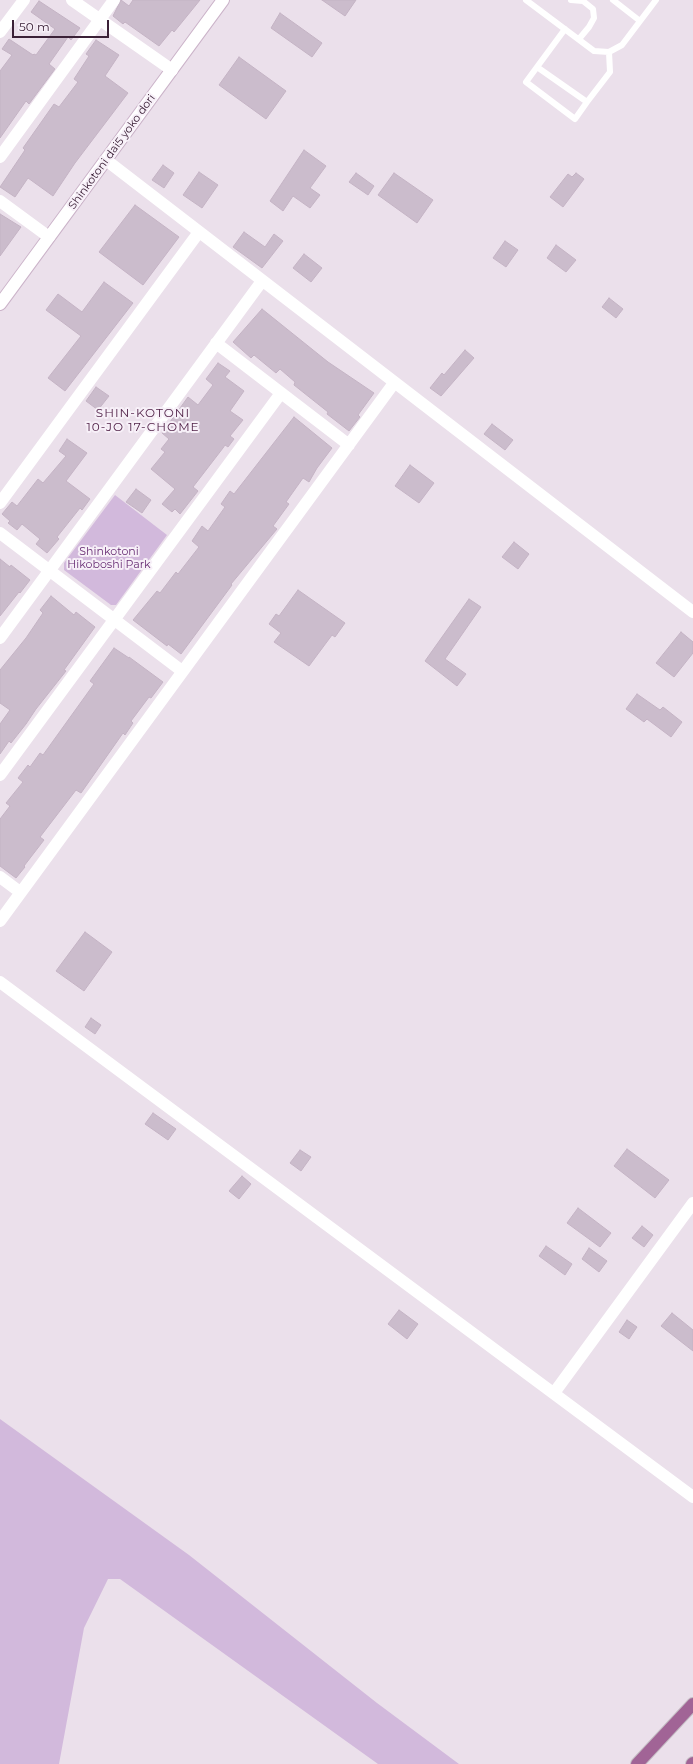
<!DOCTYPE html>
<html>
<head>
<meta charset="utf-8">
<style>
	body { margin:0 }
	#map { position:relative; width:693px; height:1764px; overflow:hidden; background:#ebe0eb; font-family:Montserrat,sans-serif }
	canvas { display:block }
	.scale { position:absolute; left:12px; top:20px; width:97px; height:18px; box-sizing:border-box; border:2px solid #3b2137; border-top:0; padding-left:5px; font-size:12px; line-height:14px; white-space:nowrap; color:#3b2137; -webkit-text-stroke:3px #f7f0f8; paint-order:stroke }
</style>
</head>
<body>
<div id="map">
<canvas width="693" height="1764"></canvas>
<div class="scale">50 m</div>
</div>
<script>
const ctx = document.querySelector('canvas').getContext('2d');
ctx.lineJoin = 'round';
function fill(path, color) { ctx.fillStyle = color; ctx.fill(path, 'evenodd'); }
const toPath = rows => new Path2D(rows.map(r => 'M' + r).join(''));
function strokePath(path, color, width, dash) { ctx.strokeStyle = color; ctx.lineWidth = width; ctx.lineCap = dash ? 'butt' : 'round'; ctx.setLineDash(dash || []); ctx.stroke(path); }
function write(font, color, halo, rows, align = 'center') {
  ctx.font = font + ' Montserrat,sans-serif'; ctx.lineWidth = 4; ctx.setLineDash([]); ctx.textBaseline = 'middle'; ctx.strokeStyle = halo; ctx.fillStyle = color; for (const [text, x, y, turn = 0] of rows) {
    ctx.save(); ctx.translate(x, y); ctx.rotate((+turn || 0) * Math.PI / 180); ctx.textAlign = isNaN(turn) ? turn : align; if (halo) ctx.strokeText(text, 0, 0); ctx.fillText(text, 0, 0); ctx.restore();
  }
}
const green = toPath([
	[115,495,167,535,116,605,111,605,64,570,64,563],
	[0,1419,189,1555,377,1703,459,1764,378,1764,120,1579,108,1579,84,1628,59,1764,0,1764]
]);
const building = toPath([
	[121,0,129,6,133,0,200,0,174,32,172,30,159,46,125,22,123,24,113,16,121,0],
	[322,0,356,0,345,16,322,0],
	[39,1,80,28,71,40,68,37,49,64,55,69,29,104,26,101,0,138,0,71,12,55,2,49,9,39,33,55,34,54,36,55,55,29,31,12,39,1],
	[280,13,322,43,312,57,271,28,280,13],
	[96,40,119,55,105,76,128,93,75,163,53,196,28,178,15,197,0,187,25,150,23,148,54,104,59,107,78,82,74,79,89,56,86,54,96,40],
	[239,57,286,91,266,119,219,85,239,57],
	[304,150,326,166,310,188,320,195,310,208,293,196,283,211,270,201,304,150],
	[163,165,174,173,164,188,152,180,163,165],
	[199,172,218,185,202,208,183,195,199,172],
	[356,173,374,186,368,195,349,182,356,173],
	[394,173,433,200,417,223,378,195,394,173],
	[576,173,584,179,563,207,550,197,568,174,572,177,576,173],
	[135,205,179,237,143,285,99,252,135,205],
	[0,214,21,227,0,256,0,214],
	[244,232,265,247,274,234,283,241,262,268,233,247,244,232],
	[505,241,518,250,506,267,493,258,505,241],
	[556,245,576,260,566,272,547,258,556,245],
	[304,254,322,268,311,282,293,268,304,254],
	[104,282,133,303,65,391,48,378,81,336,46,310,58,294,82,312,104,282],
	[609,298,623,309,616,318,602,307,609,298],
	[262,309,328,362,374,393,358,415,360,417,349,431,327,414,328,412,294,385,295,382,280,369,276,373,254,355,251,358,233,342,262,309],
	[465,350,474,358,441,396,430,388,442,373,444,375,465,350],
	[218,363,230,371,225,377,244,391,230,411,243,420,230,436,234,439,228,447,225,445,223,448,193,487,198,491,180,514,175,509,172,512,162,504,175,489,151,469,165,452,161,449,169,439,162,433,188,397,198,405,213,385,206,379,218,363],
	[96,387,109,396,98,410,86,401,96,387],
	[294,417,332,448,317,468,309,482,303,478,286,502,289,504,273,526,277,529,231,584,232,585,181,654,168,644,167,646,133,620,157,591,160,593,176,572,178,574,199,547,192,541,202,526,208,531,225,507,221,504,230,491,234,494,294,417],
	[492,424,513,440,505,450,484,434,492,424],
	[67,439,87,453,66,481,90,499,82,510,80,508,57,537,59,539,47,553,36,544,40,539,22,524,17,530,8,523,10,521,2,514,12,502,17,506,38,479,43,483,66,456,59,451,67,439],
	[410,465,434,483,419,503,395,486,410,465],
	[136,489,151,500,142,513,126,502,136,489],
	[514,542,529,554,518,569,502,557,514,542],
	[0,559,10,567,11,565,30,580,20,593,19,592,0,616,0,559],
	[298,590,345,623,335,637,332,635,309,666,274,642,281,633,269,624,276,614,279,616,298,590],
	[51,596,74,615,76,612,95,627,64,670,66,671,36,709,26,724,11,743,9,741,0,754,0,724,10,710,0,703,0,670,26,638,43,613,40,610,51,596],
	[469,599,481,607,445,659,466,674,457,686,425,661,469,599],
	[681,632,693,642,693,653,674,677,656,663,681,632],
	[114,648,129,658,129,657,163,682,151,698,149,697,131,721,133,723,125,735,123,733,81,793,76,790,40,837,44,840,24,866,25,867,16,878,0,866,0,819,10,806,6,803,23,782,18,778,28,765,30,767,40,753,43,755,94,684,90,681,114,648],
	[637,694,660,710,663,707,682,722,671,737,647,719,644,722,626,709,637,694],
	[85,932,112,952,84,991,56,971,85,932],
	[91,1018,101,1025,95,1034,85,1027,91,1018],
	[153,1113,176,1129,168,1140,145,1124,153,1113],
	[627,1149,669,1180,655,1198,614,1166,627,1149],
	[300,1150,311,1157,301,1171,290,1163,300,1150],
	[242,1176,251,1184,239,1199,229,1191,242,1176],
	[578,1208,611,1233,600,1247,567,1223,578,1208],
	[642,1226,653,1235,644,1247,632,1238,642,1226],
	[546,1246,572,1264,565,1275,539,1256,546,1246],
	[589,1248,607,1261,599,1272,582,1259,589,1248],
	[399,1310,418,1324,407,1339,388,1324,399,1310],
	[672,1313,693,1330,693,1351,661,1326,672,1313],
	[627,1320,637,1327,629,1339,619,1332,627,1320]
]);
const lane = toPath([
	[526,0,594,51,609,52,622,45,656,0],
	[571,0,583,1,593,9,594,18,589,27,579,39],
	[613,0,640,21],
	[565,29,537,67,587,102,610,72,609,52],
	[537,67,526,82,575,119,587,102]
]);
const street = toPath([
	[72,0,172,70],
	[0,32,24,0],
	[0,157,114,0],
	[106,160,693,612],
	[0,201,49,237],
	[216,343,349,445],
	[0,503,199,232],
	[0,533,182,671],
	[0,638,262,281],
	[0,775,281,393],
	[0,877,20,892],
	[0,921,394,383],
	[0,982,693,1497],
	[554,1393,693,1203]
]);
const secondary = toPath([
	[0,304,223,0]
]);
const primary = toPath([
	[637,1764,693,1704],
	[692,1764,693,1763]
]);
const streetNames = [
	["Shinkotoni dai5 yoko dori",112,152,-54]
];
const parkNames = [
	["Shinkotoni",109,552],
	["Hikoboshi Park",109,565]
];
const neighbourhoodNames = [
	["SHIN-KOTONI",143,413],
	["10-JO 17-CHOME",143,427]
];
fill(green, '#d2b9dc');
fill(building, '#cbbccc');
strokePath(building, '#c4b3c4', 1);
strokePath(secondary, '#cbb3c9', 14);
strokePath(primary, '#c4bcc3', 14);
strokePath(lane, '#fff', 6);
strokePath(street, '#fff', 12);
strokePath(secondary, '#fff', 12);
strokePath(primary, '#a16496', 12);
write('11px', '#3b2137', '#f7f0f8', streetNames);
write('11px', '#662b72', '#f7f0f8', parkNames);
ctx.letterSpacing = '1px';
write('12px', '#4d1d44', '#f7f0f8', neighbourhoodNames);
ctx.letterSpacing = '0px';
</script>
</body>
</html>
